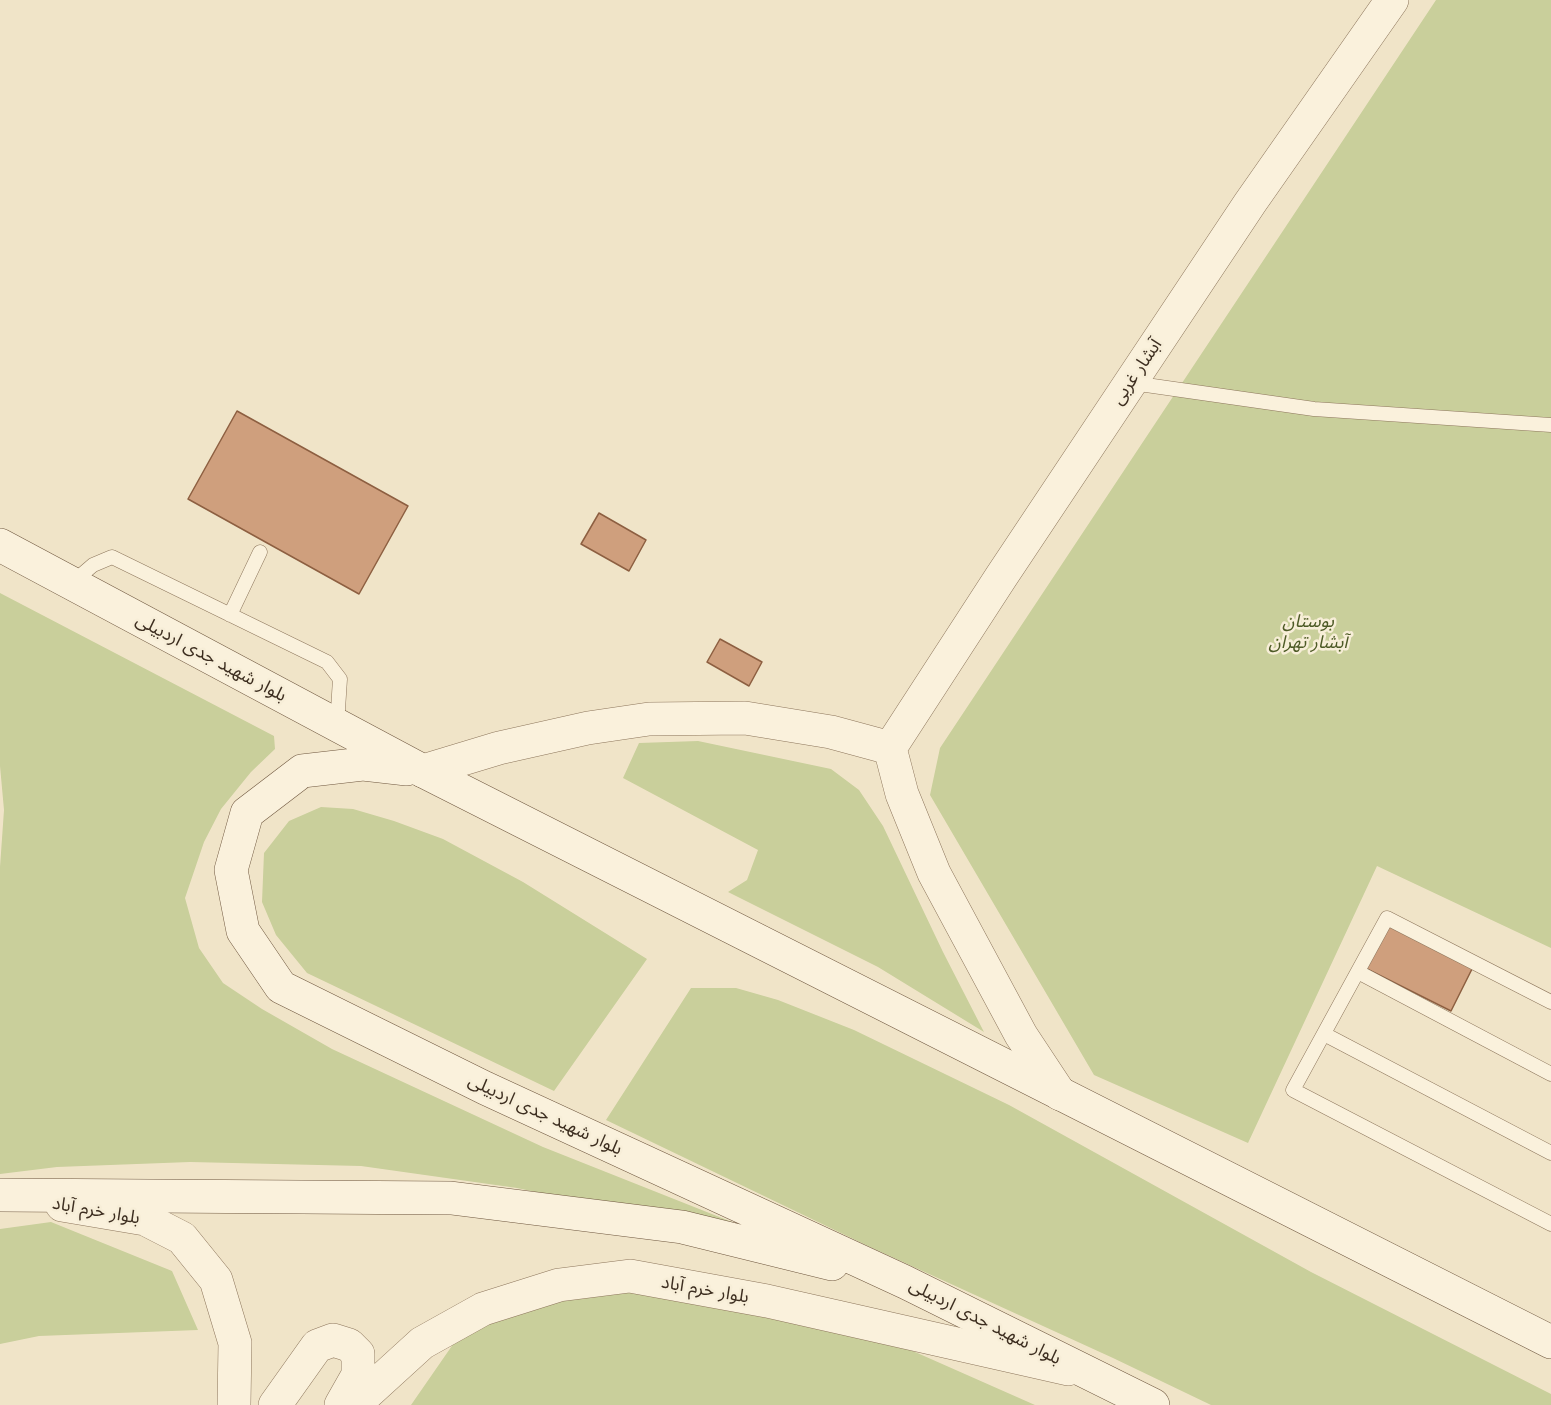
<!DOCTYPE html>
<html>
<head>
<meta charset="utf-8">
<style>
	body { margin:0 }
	canvas { display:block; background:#f0e4c8 }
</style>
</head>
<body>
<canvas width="1551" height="1405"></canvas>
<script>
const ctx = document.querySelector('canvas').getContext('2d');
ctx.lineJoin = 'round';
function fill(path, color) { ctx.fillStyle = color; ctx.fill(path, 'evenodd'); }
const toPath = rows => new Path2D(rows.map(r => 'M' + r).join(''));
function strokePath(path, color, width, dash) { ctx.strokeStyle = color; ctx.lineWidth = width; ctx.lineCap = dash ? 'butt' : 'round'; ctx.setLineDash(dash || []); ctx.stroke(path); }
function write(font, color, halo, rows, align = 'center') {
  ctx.font = font + ' "Libre Baskerville","Noto Sans Arabic",serif'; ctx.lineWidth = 5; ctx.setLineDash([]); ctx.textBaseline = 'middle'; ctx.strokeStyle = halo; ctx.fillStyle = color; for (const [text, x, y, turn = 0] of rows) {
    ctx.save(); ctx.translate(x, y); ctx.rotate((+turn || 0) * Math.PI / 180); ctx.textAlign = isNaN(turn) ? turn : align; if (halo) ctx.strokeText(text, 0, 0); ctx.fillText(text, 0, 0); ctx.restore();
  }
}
const green = toPath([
	[1436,0,1551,0,1551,948,1377,866,1248,1143,1094,1075,930,795,940,748],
	[0,593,274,736,275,749,251,772,221,809,204,842,185,898,199,948,223,983,262,1009,332,1049,543,1147,800,1249,517,1188,361,1166,190,1162,57,1167,0,1174,0,867,4,810,0,766],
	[698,741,831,769,859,790,883,826,943,952,984,1032,878,967,728,892,747,880,758,850,623,778,639,743],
	[321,807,353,809,394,821,443,839,523,882,647,959,554,1091,307,973,276,935,262,902,264,853,289,821],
	[691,988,736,988,778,1000,854,1030,1009,1105,1311,1272,1551,1394,1551,1405,1211,1405,1113,1358,870,1247,606,1120],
	[51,1222,172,1271,198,1330,39,1336,0,1344,0,1229],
	[602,1285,820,1310,1035,1405,411,1405,465,1327]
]);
const building = toPath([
	[237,411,408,506,359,594,188,499,237,411],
	[599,513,646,540,629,571,581,544,599,513],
	[720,639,762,662,749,686,707,662,720,639],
	[1387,924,1473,967,1451,1011,1365,968,1387,924]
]);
const service = toPath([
	[1132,383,1314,409,1551,425],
	[72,583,93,565,112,557,327,662,340,679,337,725],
	[230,615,260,552],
	[1358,972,1551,1074],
	[1551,1002,1387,918,1293,1090,1551,1224],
	[1324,1034,1551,1153]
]);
const tertiary = toPath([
	[890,748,1001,577,1250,203,1392,0],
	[890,748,902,794,934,873,1021,1035,1060,1094],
	[423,771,499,748,588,728,649,719,745,718,831,732,890,748],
	[62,1205,145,1219,182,1238,216,1280,235,1343,234,1405],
	[275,1405,317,1346,333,1340,349,1345,358,1354,358,1375,341,1405],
	[354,1405,422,1343,483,1309,559,1285,630,1276,767,1301,1068,1369]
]);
const secondary = toPath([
	[0,545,423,771,1551,1342],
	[407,769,363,764,302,771,247,813,231,870,243,931,281,987,485,1088,905,1282,1153,1405],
	[0,1195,451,1198,682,1227,832,1264]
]);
const streetNames = [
	["آبشار غربی",1137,372,-56],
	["بلوار شهید جدی اردبیلی",211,658,28],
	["بلوار شهید جدی اردبیلی",545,1115,25],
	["بلوار خرم آباد",96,1211,10],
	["بلوار خرم آباد",705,1290,10],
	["بلوار شهید جدی اردبیلی",985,1322,27]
];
const parkNames = [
	["بوستان",1308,622],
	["آبشار تهران",1308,643]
];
fill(green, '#c9cf9b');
fill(building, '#cf9f7d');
strokePath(building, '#8d5f41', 1.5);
strokePath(service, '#8d765c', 15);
strokePath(tertiary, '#8d765c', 34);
strokePath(secondary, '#6f573f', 34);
strokePath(service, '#faf1dc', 14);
strokePath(tertiary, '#faf1dc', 33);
strokePath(secondary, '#faf1dc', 33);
write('18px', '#3d2e20', '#f7eed8', streetNames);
write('italic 18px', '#4d5a26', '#f7eed8', parkNames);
</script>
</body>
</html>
